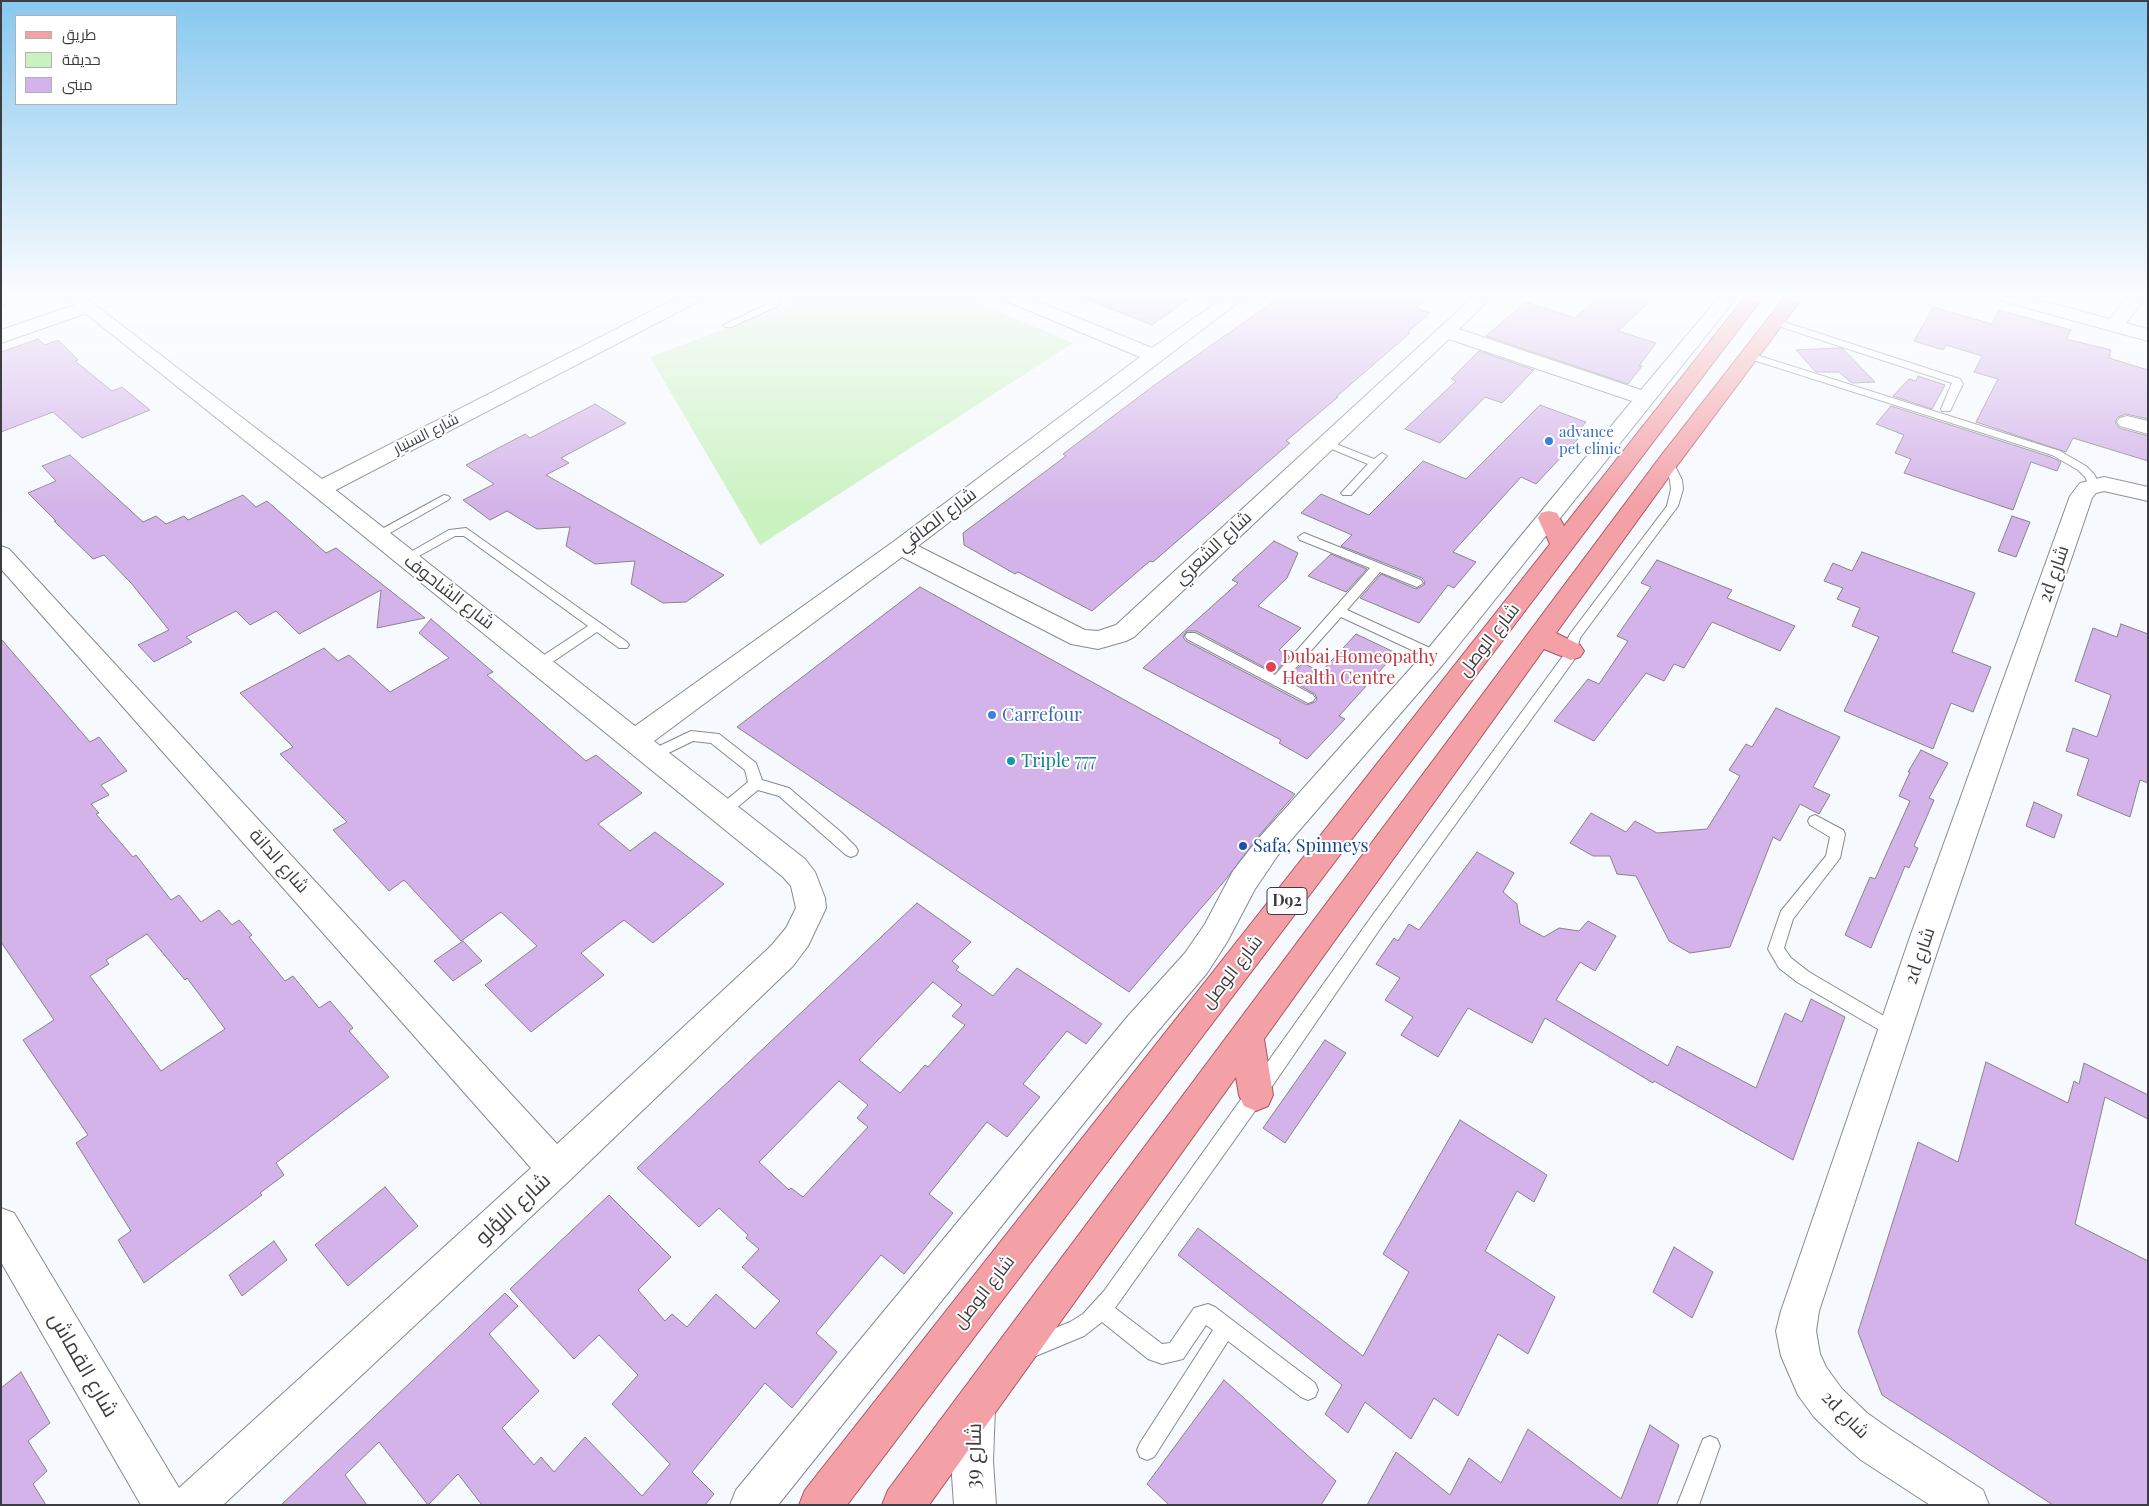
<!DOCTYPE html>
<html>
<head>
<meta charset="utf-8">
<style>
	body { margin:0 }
	#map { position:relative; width:2149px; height:1506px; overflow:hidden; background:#f6f9fe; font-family:"Playfair Display",Cairo,serif }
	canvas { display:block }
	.frame { position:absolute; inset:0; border:2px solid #3b3d41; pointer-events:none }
	.legend { position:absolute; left:15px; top:15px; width:162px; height:90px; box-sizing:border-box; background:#fff; border:1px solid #b1b1b3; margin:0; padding:6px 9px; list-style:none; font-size:15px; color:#3b3d41 }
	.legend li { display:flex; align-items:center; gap:10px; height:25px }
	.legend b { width:25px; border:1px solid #b1b1b3 }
</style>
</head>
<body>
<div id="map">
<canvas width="2149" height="1506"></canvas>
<div class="frame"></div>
<ul class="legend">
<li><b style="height:6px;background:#f3a0a6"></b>طريق</li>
<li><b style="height:14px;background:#cbf2c1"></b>حديقة</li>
<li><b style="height:14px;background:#d3b3e9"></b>مبنى</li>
</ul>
</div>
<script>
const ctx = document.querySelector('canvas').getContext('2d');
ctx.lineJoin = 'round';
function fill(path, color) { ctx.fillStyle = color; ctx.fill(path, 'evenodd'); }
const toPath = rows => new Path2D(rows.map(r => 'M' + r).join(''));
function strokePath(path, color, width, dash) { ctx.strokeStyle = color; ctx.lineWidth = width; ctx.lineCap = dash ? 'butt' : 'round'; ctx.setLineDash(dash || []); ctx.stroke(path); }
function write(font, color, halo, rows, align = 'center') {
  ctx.font = font + ' "Playfair Display",Cairo,serif'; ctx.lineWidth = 4; ctx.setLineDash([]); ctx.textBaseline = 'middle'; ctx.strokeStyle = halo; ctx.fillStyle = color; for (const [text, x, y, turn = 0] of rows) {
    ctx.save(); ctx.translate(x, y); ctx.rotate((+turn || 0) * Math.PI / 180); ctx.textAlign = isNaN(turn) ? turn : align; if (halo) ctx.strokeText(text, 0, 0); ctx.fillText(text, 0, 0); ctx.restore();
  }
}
const green = toPath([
	[809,297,965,297,1073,343,760,545,650,357]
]);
const building = toPath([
	[1083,297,1192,297,1152,325,1083,298,1083,297],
	[1280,297,1428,297,1416,308,1430,313,1408,332,1410,333,1336,397,1338,397,1286,441,1290,443,1153,562,1150,561,1092,611,1018,572,1015,574,964,545,963,533,1066,456,1063,454,1156,384,1280,297],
	[1598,297,1655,297,1618,331,1656,343,1639,366,1642,366,1628,384,1486,336,1526,302,1575,318,1598,297],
	[1933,307,1992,324,1999,310,2071,330,2066,339,2111,350,2109,358,2148,370,2148,419,2126,414,2118,417,2115,422,2119,428,2148,436,2148,461,2073,438,2066,452,1976,422,1998,379,1974,372,1982,356,1946,345,1943,350,1914,341,1933,307],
	[38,339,45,345,58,340,78,360,75,361,112,391,122,387,150,410,82,438,53,412,1,432,1,352,38,339],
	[1838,348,1843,349,1875,382,1852,383,1839,372,1816,372,1796,350,1838,348],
	[1479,351,1534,370,1502,403,1485,397,1440,443,1405,429,1456,381,1451,379,1479,351],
	[1918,376,1945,385,1932,409,1893,396,1909,379,1916,381,1918,376],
	[595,404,626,423,561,458,569,463,546,475,724,575,686,602,663,603,631,584,635,561,595,564,566,546,570,527,537,529,507,511,490,520,463,500,494,484,466,465,525,434,530,438,595,404],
	[1540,405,1586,422,1574,436,1579,438,1536,484,1521,477,1453,552,1476,562,1454,588,1448,585,1419,623,1360,598,1381,574,1416,589,1424,585,1425,582,1422,578,1341,546,1352,535,1301,513,1321,494,1369,515,1423,461,1466,479,1540,405],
	[1891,406,2051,457,2061,462,2057,471,2031,462,2013,510,1904,473,1911,459,1895,453,1904,435,1876,424,1891,406],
	[70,455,143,522,156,516,166,524,184,516,188,520,243,495,256,507,267,501,326,553,336,548,425,618,377,628,381,590,299,634,276,611,250,625,236,611,186,637,192,642,154,662,138,645,169,630,131,583,104,555,93,559,54,521,56,521,28,493,56,481,42,466,70,455],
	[2012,516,2030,522,2016,557,1998,551,2012,516],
	[1274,541,1298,553,1287,578,1258,606,1301,628,1279,650,1289,656,1275,673,1196,631,1187,631,1183,637,1186,641,1307,705,1315,702,1317,699,1315,694,1288,679,1303,663,1321,672,1356,634,1396,653,1339,716,1345,719,1307,759,1279,743,1281,740,1143,668,1238,583,1232,580,1274,541],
	[1862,552,1975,593,1952,652,1991,667,1973,712,1951,703,1933,749,1844,711,1879,637,1852,626,1860,608,1837,599,1843,588,1824,581,1833,563,1852,571,1862,552],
	[1331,554,1367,569,1346,592,1308,576,1331,554],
	[1657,560,1732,590,1727,598,1795,626,1780,651,1712,622,1684,668,1674,664,1664,681,1646,673,1594,741,1554,721,1588,679,1599,684,1628,641,1617,636,1651,587,1641,583,1657,560],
	[920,587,1295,794,1257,838,1227,878,1129,992,737,727,920,587],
	[431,619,493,672,487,675,586,761,596,755,642,793,598,824,630,851,655,832,724,884,653,943,624,920,581,953,604,975,531,1032,485,985,537,946,501,912,461,941,404,880,389,891,333,830,347,822,280,754,293,747,240,693,324,648,338,661,349,655,390,692,449,658,419,633,431,619],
	[2121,624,2148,634,2148,783,2140,780,2130,817,2077,795,2089,759,2066,751,2073,728,2097,737,2111,695,2075,681,2093,628,2117,637,2121,624],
	[1,639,90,742,99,737,127,771,101,785,109,795,91,804,99,813,96,814,133,857,136,855,171,900,179,895,201,922,219,910,232,925,239,920,252,935,249,937,285,981,293,976,319,1008,330,1001,353,1028,349,1031,389,1077,276,1163,284,1175,260,1193,262,1195,144,1283,118,1240,131,1231,76,1143,88,1135,23,1040,54,1020,1,942,1,639],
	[147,934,185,980,187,978,225,1029,161,1071,90,976,109,964,106,960,147,934],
	[1776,708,1840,737,1813,787,1830,795,1819,814,1800,804,1780,841,1773,837,1730,947,1690,953,1669,941,1636,876,1617,874,1610,856,1593,856,1570,843,1591,813,1626,832,1635,821,1657,833,1707,829,1740,776,1729,770,1746,744,1752,747,1776,708],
	[1921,750,1948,763,1929,798,1934,800,1914,846,1918,848,1909,868,1905,866,1871,948,1845,935,1870,877,1875,879,1910,801,1899,796,1910,772,1908,772,1921,750],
	[2034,802,2062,815,2054,838,2026,826,2034,802],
	[1477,852,1514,873,1503,892,1517,904,1520,924,1544,937,1559,928,1579,931,1588,921,1616,936,1595,971,1580,962,1556,1000,1668,1066,1677,1046,1756,1088,1785,1013,1802,1022,1811,999,1845,1017,1793,1160,1654,1081,1653,1083,1545,1018,1532,1043,1468,1008,1438,1057,1401,1035,1413,1017,1385,1000,1400,978,1376,964,1394,938,1398,941,1409,924,1419,930,1477,852],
	[917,903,971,942,952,961,959,967,956,970,993,996,1017,968,1102,1024,1086,1044,1067,1031,1023,1084,1040,1097,1007,1137,987,1122,929,1194,953,1213,904,1274,881,1255,816,1333,837,1352,792,1408,765,1383,692,1472,714,1494,705,1505,482,1505,458,1474,428,1505,379,1442,345,1475,367,1505,281,1505,505,1293,518,1306,489,1334,539,1391,502,1428,534,1465,541,1457,554,1472,585,1437,642,1496,670,1464,612,1404,638,1375,599,1335,574,1359,510,1289,609,1195,671,1257,638,1290,665,1321,672,1314,687,1327,716,1294,755,1329,780,1301,742,1267,759,1249,746,1238,748,1235,719,1208,699,1227,637,1168,917,903],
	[933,982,962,1005,952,1016,965,1025,928,1067,925,1065,900,1093,859,1060,933,982],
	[839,1081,868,1105,857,1118,868,1127,803,1197,791,1188,789,1190,759,1162,839,1081],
	[463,941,482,961,453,981,434,961,463,941],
	[1325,1040,1346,1053,1285,1143,1263,1128,1325,1040],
	[1986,1062,2068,1103,2074,1081,2079,1084,2084,1063,2148,1095,2148,1119,2105,1097,2075,1224,2148,1261,2148,1505,2053,1505,1882,1395,1858,1332,1918,1142,1958,1162,1986,1062],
	[1460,1120,1547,1175,1534,1202,1517,1191,1485,1251,1555,1297,1528,1354,1498,1334,1458,1416,1434,1398,1411,1439,1365,1402,1348,1433,1325,1414,1342,1385,1178,1255,1198,1228,1363,1356,1409,1272,1383,1254,1460,1120],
	[385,1187,418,1226,348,1286,315,1245,385,1187],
	[274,1241,287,1260,242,1296,229,1275,274,1241],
	[1674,1247,1713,1272,1692,1318,1653,1292,1674,1247],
	[21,1372,50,1423,28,1441,47,1471,33,1484,46,1505,1,1505,1,1388,21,1372],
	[1224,1380,1336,1481,1321,1505,1169,1505,1147,1484,1224,1380],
	[1650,1425,1679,1445,1657,1505,1367,1505,1396,1452,1450,1495,1469,1458,1501,1483,1528,1429,1621,1499,1650,1425]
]);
const service = toPath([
	[1,297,6,297,9,301,1,307,1,297],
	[769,297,778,297,782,301,778,306,731,327,725,327,723,325,772,302,769,297],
	[1775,319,1960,379,1963,384,1950,411,1942,411,1941,409,1952,383,1772,324,1772,320,1775,319],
	[1750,353,2060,451,2086,466,2094,474,2100,485,2098,487,2090,487,2085,477,2078,470,2052,455,1747,358,1747,354,1750,353],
	[1326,440,1374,459,1382,453,1387,456,1351,495,1343,495,1341,493,1343,491,1368,464,1322,445,1321,443,1326,440],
	[1668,459,1673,462,1682,480,1683,489,1678,506,1580,638,1574,660,1382,926,1262,1101,1115,1308,1162,1344,1170,1343,1194,1308,1208,1304,1215,1307,1315,1383,1318,1390,1315,1397,1308,1400,1301,1397,1228,1341,1154,1457,1147,1460,1140,1457,1137,1450,1140,1443,1213,1330,1206,1325,1183,1359,1162,1364,1148,1359,1102,1322,1084,1336,1031,1358,1024,1355,1021,1348,1024,1341,1070,1322,1083,1314,1104,1291,1372,916,1563,656,1565,644,1570,634,1667,506,1671,489,1670,480,1663,462,1668,459],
	[444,495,448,496,450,498,448,500,381,538,377,539,371,535,444,495],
	[466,528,627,642,629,645,627,648,619,648,597,632,545,667,535,667,534,664,535,661,588,626,464,536,455,536,410,561,406,562,400,558,449,530,466,528],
	[1304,533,1421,580,1423,583,1417,587,1380,572,1347,610,1441,653,1442,656,1441,659,1431,659,1341,617,1285,680,1313,695,1315,698,1313,701,1308,703,1187,639,1185,636,1187,633,1195,633,1275,675,1370,568,1300,540,1298,537,1304,533],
	[691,731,719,734,756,763,762,780,789,788,842,833,856,847,858,851,856,855,851,857,846,855,779,796,758,790,728,815,723,817,718,815,716,811,718,807,748,782,745,770,711,743,693,741,654,760,649,759,647,755,649,751,691,731],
	[1815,815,1843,830,1845,834,1840,858,1793,919,1784,948,1791,958,1809,972,1901,1026,1903,1031,1901,1036,1895,1039,1797,982,1779,968,1768,949,1781,911,1826,856,1830,837,1810,825,1808,821,1810,817,1815,815],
	[1710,1436,1717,1439,1720,1446,1699,1505,1677,1505,1703,1439,1710,1436]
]);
const minor = toPath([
	[1003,297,1027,297,1152,348,1224,297,1245,297,918,546,1085,630,1098,631,1116,625,1473,297,1492,297,1459,329,1641,390,1719,297,1737,297,1445,662,1278,855,1255,889,1227,942,1207,973,1152,1038,778,1505,730,1505,736,1490,1128,1016,1185,953,1205,924,1233,871,1258,839,1427,650,1632,401,1449,339,1134,637,1126,641,1098,649,1071,644,902,557,654,741,805,859,815,872,825,898,826,908,808,946,793,966,569,1181,223,1505,141,1505,1,1262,1,1208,14,1213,179,1488,531,1168,1,569,1,546,9,549,557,1144,771,946,786,928,796,908,791,886,783,877,312,494,309,489,312,484,320,482,328,484,635,726,893,542,1140,357,1006,301,1003,297],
	[1999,297,2028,297,2110,319,2127,297,2146,297,2126,323,2148,329,2148,341,2002,301,1999,297],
	[86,301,93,303,95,307,93,311,1,343,1,330,86,301],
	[2127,416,2148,421,2148,434,2120,426,2117,422,2120,418,2127,416],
	[2104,477,2148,487,2148,501,2104,491,2096,493,2092,498,1942,937,1819,1311,1816,1331,1820,1354,1826,1367,1842,1389,1867,1413,1891,1430,1983,1490,1989,1505,1930,1505,1861,1460,1839,1441,1814,1417,1798,1395,1781,1356,1776,1331,1781,1311,1910,937,2070,496,2080,483,2104,477],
	[975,1387,989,1393,995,1407,993,1461,996,1505,954,1505,951,1461,955,1407,961,1393,975,1387]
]);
const tertiary = toPath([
	[65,297,85,297,322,479,679,297,702,297,699,301,328,494,320,496,312,494,65,297]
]);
const primary = toPath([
	[1745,297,1763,297,847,1505,799,1505,805,1490,1550,544,1538,518,1541,513,1549,511,1557,513,1564,526,1745,297],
	[1785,297,1803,297,1676,467,1556,633,1580,645,1584,651,1580,657,1571,660,1544,649,1264,1039,1273,1095,1268,1106,1256,1111,1244,1106,1239,1095,1236,1077,929,1505,882,1505,888,1490,1660,457,1785,297]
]);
const markers = [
	[1549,441,5,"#3f7fe0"],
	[1271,667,6,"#e0444e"],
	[992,715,5,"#3f7fe0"],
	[1011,761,5,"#0f9aa8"],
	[1243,846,5,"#1a4fb4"]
];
const farShopnames = [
	["advance",1559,432],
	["pet clinic",1559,449]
];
const farStreetnames = [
	["شارع السنيار",426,434,-27]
];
const shields = [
	[1287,901,40]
];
const shieldNames = [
	["D92",1287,901]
];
const streetNames = [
	["شارع الصافي",937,520,-37],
	["شارع الشعري",1213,548,-43],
	["2d شارع",2054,574,-71],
	["شارع الشاحوف",449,592,38],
	["شارع الوصل",1489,640,-52],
	["شارع الدانة",279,861,48],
	["2d شارع",1920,956,-71],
	["شارع الوصل",1232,972,-52],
	["شارع الوصل",984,1292,-52],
	["2d شارع",1845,1415,45]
];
const healthNames = [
	["Dubai Homeopathy",1282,657],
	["Health Centre",1282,678]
];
const shopNames = [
	["Carrefour",1002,715]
];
const cultureNames = [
	["Triple 777",1021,761]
];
const transitNames = [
	["Safa, Spinneys",1253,846]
];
const nearStreetnames = [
	["شارع اللؤلو",513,1209,-43],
	["شارع القماش",83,1365,60],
	["شارع 39",974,1456,-89]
];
fill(green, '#cbf2c1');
fill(building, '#d3b3e9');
strokePath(building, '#88838b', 1);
strokePath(service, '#878a92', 2);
strokePath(minor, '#878a92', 2);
strokePath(tertiary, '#878a92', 2);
strokePath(primary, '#ad545c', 2);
fill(service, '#fff');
fill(minor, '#fff');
fill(tertiary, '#fff');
fill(primary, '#f3a0a6');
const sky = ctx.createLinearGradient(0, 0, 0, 508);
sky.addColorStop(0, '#87c8ef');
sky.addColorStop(0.58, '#fbfcff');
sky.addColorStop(1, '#fbfcff00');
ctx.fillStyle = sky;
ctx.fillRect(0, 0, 2149, 508);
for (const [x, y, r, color] of markers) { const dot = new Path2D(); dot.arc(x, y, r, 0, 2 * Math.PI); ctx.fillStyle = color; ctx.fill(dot); strokePath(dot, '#fff', 2); }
write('15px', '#366cbe', '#fff', farShopnames, 'left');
write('15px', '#3b3d41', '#fff', farStreetnames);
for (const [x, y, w] of shields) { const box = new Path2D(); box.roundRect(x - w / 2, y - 13.5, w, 27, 4); ctx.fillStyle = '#fff'; ctx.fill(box); strokePath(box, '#3b3d41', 1); }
write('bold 16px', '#3b3d41', null, shieldNames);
write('18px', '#3b3d41', '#fff', streetNames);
write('18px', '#be3a42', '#fff', healthNames, 'left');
write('18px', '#366cbe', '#fff', shopNames, 'left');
write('18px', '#0d838f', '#fff', cultureNames, 'left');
write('18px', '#164399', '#fff', transitNames, 'left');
write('21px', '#3b3d41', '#fff', nearStreetnames);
</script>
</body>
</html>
